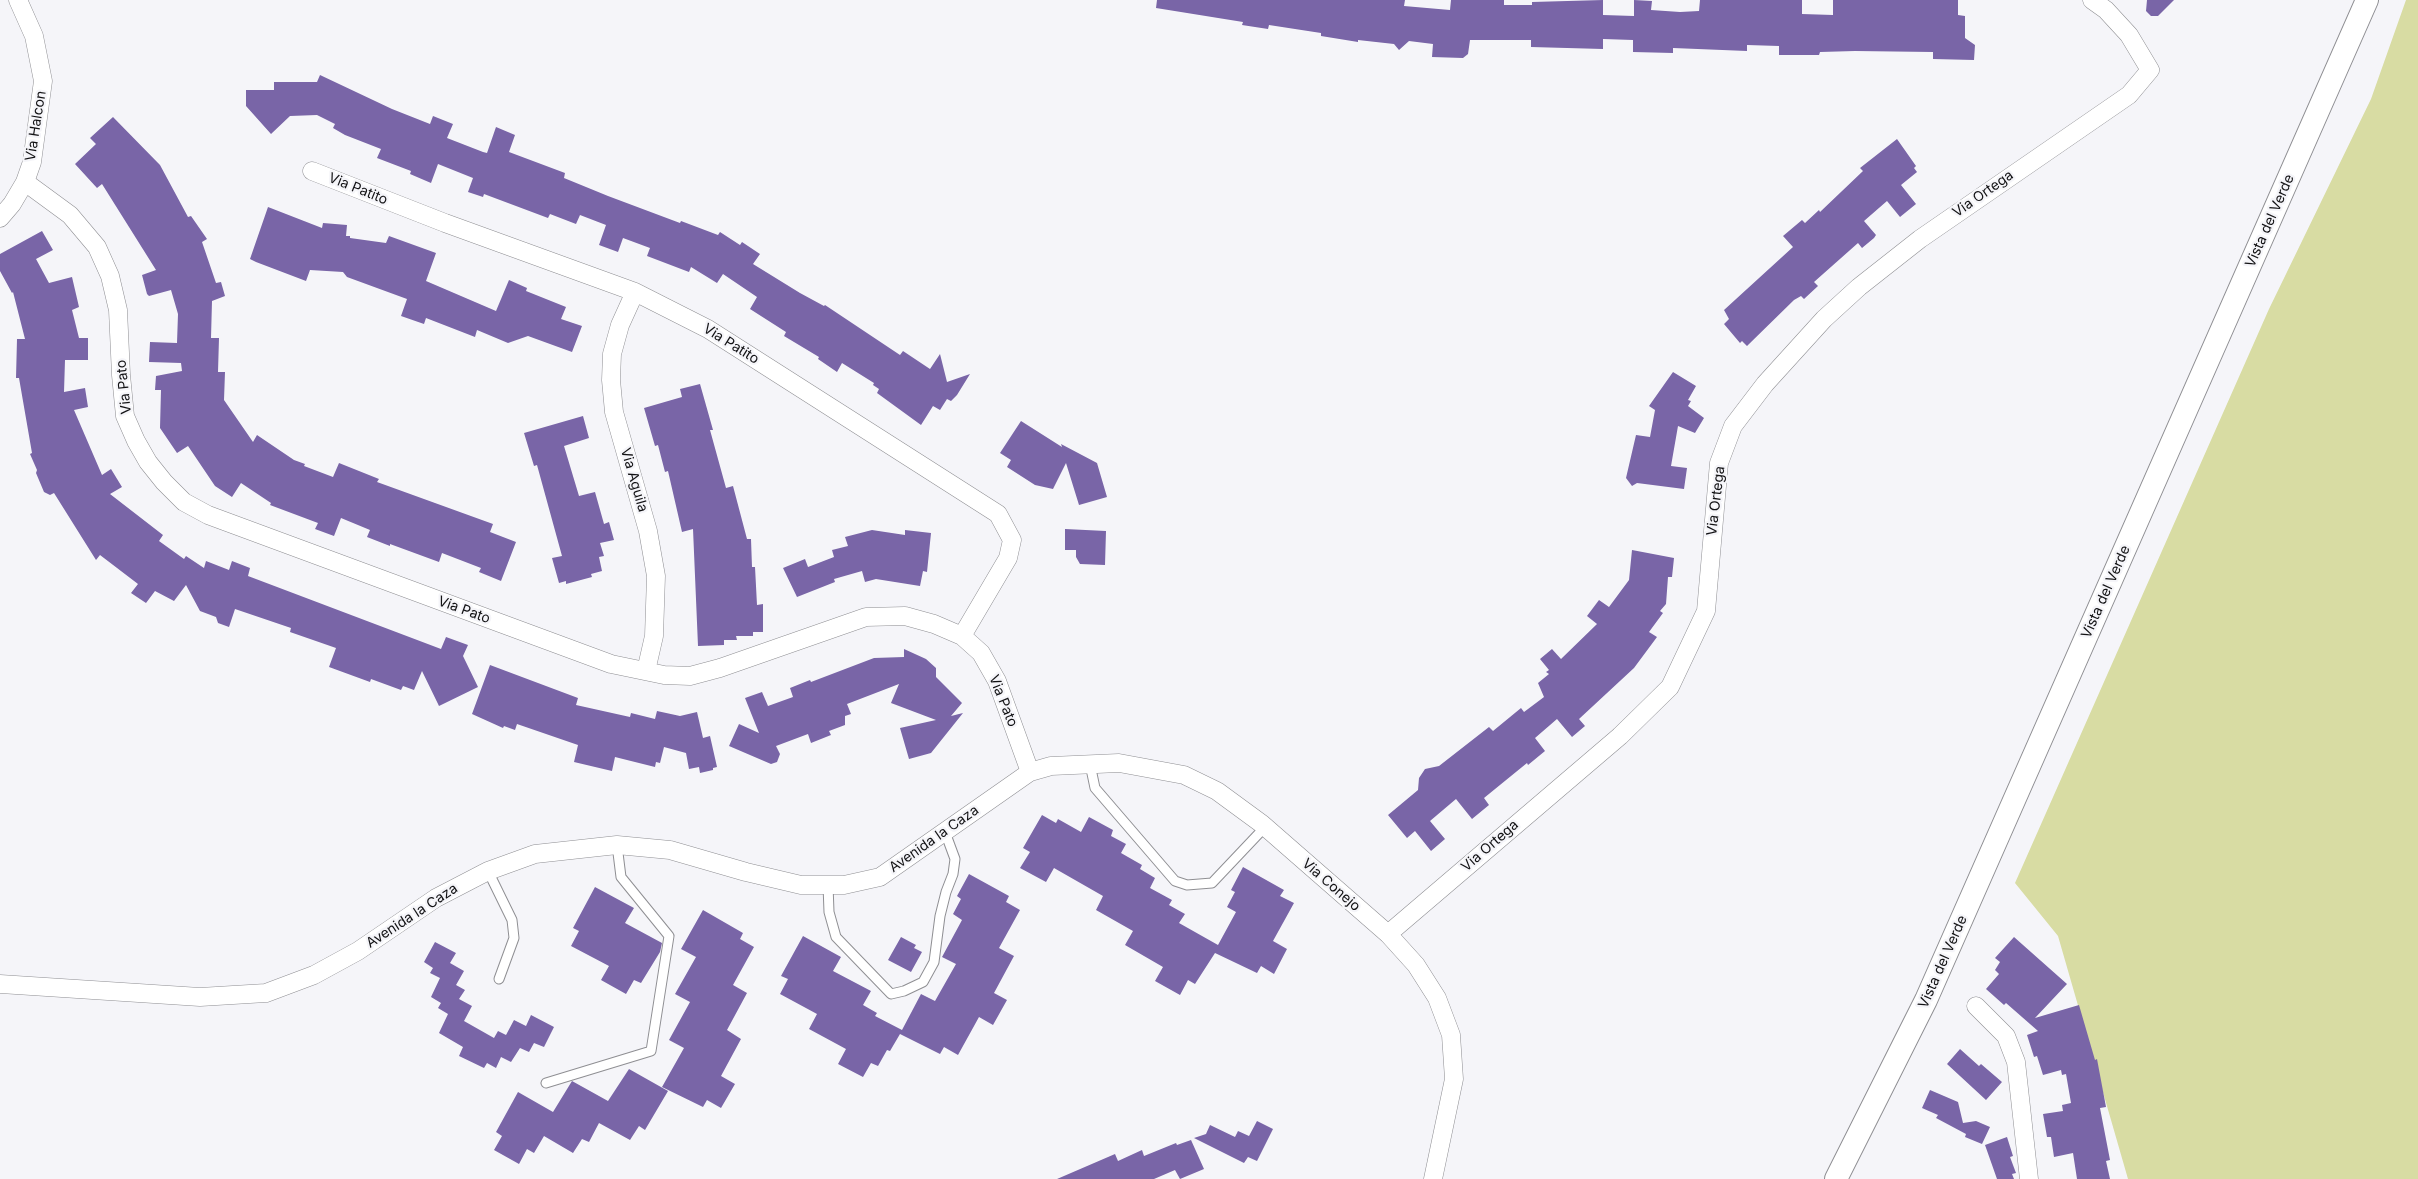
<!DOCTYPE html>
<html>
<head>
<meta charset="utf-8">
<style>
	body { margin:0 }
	canvas { display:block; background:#f5f5f9 }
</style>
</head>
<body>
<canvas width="2418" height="1179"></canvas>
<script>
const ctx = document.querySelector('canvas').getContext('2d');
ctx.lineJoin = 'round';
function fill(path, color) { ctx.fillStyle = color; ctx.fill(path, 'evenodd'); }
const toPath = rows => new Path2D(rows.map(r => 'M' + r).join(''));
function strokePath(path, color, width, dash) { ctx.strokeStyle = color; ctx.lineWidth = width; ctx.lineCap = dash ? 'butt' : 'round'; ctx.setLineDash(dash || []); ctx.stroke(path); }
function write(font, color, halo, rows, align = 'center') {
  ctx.font = font + ' Inter,sans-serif'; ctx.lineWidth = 4.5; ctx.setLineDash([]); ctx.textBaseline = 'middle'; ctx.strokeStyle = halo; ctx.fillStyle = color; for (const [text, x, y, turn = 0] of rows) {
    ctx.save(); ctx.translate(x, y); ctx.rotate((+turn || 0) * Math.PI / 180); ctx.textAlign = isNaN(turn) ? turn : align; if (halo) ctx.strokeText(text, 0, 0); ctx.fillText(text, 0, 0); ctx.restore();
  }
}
const green = toPath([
	[2406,0,2418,0,2418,1179,2128,1179,2058,936,2015,883,2269,309,2371,99]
]);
const building = toPath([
	[1157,0,1405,0,1404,6,1450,10,1451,0,1504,0,1504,5,1532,5,1532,2,1603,0,1603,15,1634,16,1634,0,1652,1,1651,10,1680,12,1699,11,1700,0,1802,0,1802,14,1833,15,1833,0,1958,0,1958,15,1965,16,1965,38,1975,45,1974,60,1933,59,1933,52,1855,51,1820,52,1819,55,1779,55,1779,46,1747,45,1747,51,1673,48,1673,53,1633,52,1633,40,1603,39,1603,49,1531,47,1531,40,1470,40,1468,54,1463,58,1432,57,1433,44,1409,41,1399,50,1394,44,1358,40,1358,42,1321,36,1321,33,1269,25,1268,29,1242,25,1243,22,1156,8],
	[2147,0,2174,0,2158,16,2151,16,2146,11],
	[320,75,392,109,430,124,433,116,453,124,447,138,483,152,487,153,496,127,515,135,509,152,565,173,564,178,608,196,680,223,681,221,718,235,720,232,740,245,742,242,760,254,753,264,800,293,824,306,825,305,900,355,903,351,930,369,940,354,947,382,970,374,957,395,951,401,947,399,940,410,933,406,921,425,877,393,879,389,873,385,874,383,842,363,837,372,818,359,819,357,784,336,786,332,750,309,757,297,723,274,717,283,691,267,689,272,647,256,650,248,623,238,618,252,599,245,606,225,580,215,576,224,550,214,548,218,484,194,483,197,468,192,473,178,438,164,431,183,410,174,411,171,377,158,381,149,345,135,333,128,335,124,317,115,290,116,271,134,246,106,246,90,274,90,274,82,317,82],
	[113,117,160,165,188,217,191,216,207,239,202,242,216,283,221,282,225,296,212,301,211,338,219,338,218,372,225,372,224,400,253,442,257,435,294,460,305,464,304,466,333,477,339,463,379,479,377,482,493,524,490,532,516,542,501,581,479,572,481,568,442,553,439,562,390,544,390,546,367,537,370,530,341,518,334,536,315,529,318,523,270,505,271,503,241,483,232,497,215,486,188,446,177,453,160,428,161,390,155,390,156,376,182,371,181,363,149,362,150,342,177,343,178,314,171,290,149,296,147,294,142,275,156,270,102,184,97,188,75,164,96,144,90,138],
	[1897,139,1916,166,1914,168,1917,172,1901,185,1916,204,1900,217,1887,201,1864,221,1876,235,1874,238,1862,248,1858,243,1814,282,1818,286,1804,299,1801,296,1794,300,1747,346,1742,341,1740,343,1724,324,1729,319,1724,310,1793,247,1783,236,1802,220,1805,223,1819,210,1820,212,1863,171,1860,168],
	[268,207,322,228,323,223,347,225,346,236,350,236,350,238,386,243,389,236,436,253,426,281,496,311,509,280,527,288,526,291,566,307,561,319,582,326,572,352,528,336,508,343,477,330,475,337,426,318,424,324,401,316,407,299,347,277,343,272,310,270,306,281,256,262,250,259],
	[42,231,53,250,36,259,49,283,72,277,79,307,72,310,79,338,88,338,88,360,65,360,64,392,85,388,88,407,74,410,102,475,111,469,122,487,110,494,163,535,159,541,184,559,186,556,204,568,206,561,229,570,232,561,250,568,248,576,441,649,446,637,468,645,463,656,478,687,439,706,422,671,414,690,403,686,401,690,371,679,370,682,329,667,336,648,290,632,291,628,235,609,229,627,218,623,216,617,200,611,186,585,174,601,155,591,146,603,131,593,138,584,100,555,96,560,54,493,50,495,44,492,36,473,37,470,30,454,32,453,19,378,16,378,17,339,25,339,13,292,12,293,0,271,0,254],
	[1673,372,1696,386,1688,400,1691,401,1688,406,1704,418,1695,433,1678,426,1671,466,1687,468,1684,489,1637,483,1632,486,1626,478,1636,435,1650,437,1655,410,1649,406],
	[700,384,713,430,710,430,726,488,733,486,747,539,751,539,752,567,755,567,757,605,763,604,763,632,753,632,753,636,736,636,737,640,724,640,724,645,698,646,693,529,682,532,668,471,665,472,658,445,655,446,644,408,682,397,680,389],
	[583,416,589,438,564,446,579,496,595,492,604,524,609,522,614,540,600,543,604,556,599,557,602,571,591,574,592,577,566,584,566,581,559,583,552,558,562,556,537,465,534,466,524,433],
	[1021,421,1062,447,1061,444,1097,463,1107,497,1079,505,1066,463,1053,489,1035,485,1007,467,1011,460,1000,453],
	[1065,529,1106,531,1105,565,1080,564,1076,557,1076,550,1065,550],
	[872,530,905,535,905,530,931,533,927,572,923,571,920,586,876,579,865,582,862,571,834,579,835,582,797,597,783,568,805,559,808,567,834,557,832,550,848,546,845,537],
	[1632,550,1674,558,1672,577,1668,577,1666,604,1660,611,1663,613,1649,632,1657,637,1634,668,1579,719,1585,726,1572,737,1557,719,1535,738,1545,751,1528,765,1527,763,1484,798,1489,805,1472,819,1456,799,1430,821,1445,839,1431,851,1415,831,1407,838,1388,815,1418,790,1419,778,1425,769,1439,766,1489,727,1493,731,1521,708,1524,712,1544,697,1538,683,1549,674,1546,672,1549,670,1540,659,1552,649,1561,659,1597,624,1587,616,1599,600,1609,607,1629,580],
	[904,649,926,659,936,668,936,677,962,703,951,716,963,713,931,753,909,759,900,728,936,720,891,703,899,684,847,704,851,714,845,716,845,725,829,731,831,735,811,743,808,734,776,746,780,754,777,762,771,764,729,746,739,724,759,733,745,698,762,692,768,706,793,697,790,688,810,680,811,682,874,658,904,657],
	[490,665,578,698,576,705,630,717,631,713,655,719,657,711,680,716,697,712,703,738,710,736,717,767,713,768,713,770,700,773,699,767,689,769,686,753,664,747,660,763,656,762,655,767,615,757,612,771,574,762,578,745,517,724,515,730,504,726,503,728,472,714],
	[1042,815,1056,823,1058,819,1081,832,1089,817,1113,830,1111,836,1126,844,1121,853,1142,865,1140,869,1155,878,1150,888,1172,900,1169,905,1185,914,1179,923,1218,945,1236,912,1227,907,1235,892,1231,890,1243,867,1284,890,1280,896,1294,903,1273,941,1287,949,1274,974,1261,966,1257,973,1215,953,1195,984,1188,980,1180,995,1155,981,1163,967,1125,945,1133,931,1096,910,1103,896,1054,868,1046,882,1020,868,1030,852,1023,848],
	[969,874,1009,896,1006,902,1020,910,999,948,1014,956,994,993,1007,1000,993,1025,979,1017,958,1055,944,1047,940,1054,900,1034,890,1051,887,1050,878,1066,871,1063,863,1077,838,1064,846,1049,809,1029,817,1014,780,994,788,979,781,976,803,936,841,957,833,971,871,991,863,1005,877,1013,875,1016,902,1030,921,994,935,1001,956,964,942,957,962,920,953,914,961,899,957,896],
	[595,887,634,908,625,923,662,943,660,952,641,983,634,980,626,994,601,980,609,966,571,946,579,931,573,928],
	[703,910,743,933,740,939,754,947,733,985,747,993,727,1030,741,1039,721,1076,735,1084,721,1108,707,1100,703,1107,662,1087,684,1048,669,1040,690,1002,675,994,696,957,681,949],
	[901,937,916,945,914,948,922,952,911,972,888,960],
	[2014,937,2067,984,2035,1018,2079,1005,2095,1060,2097,1059,2106,1107,2100,1108,2110,1160,2106,1161,2110,1179,2077,1179,2073,1153,2054,1157,2051,1137,2047,1137,2043,1114,2063,1111,2062,1105,2071,1103,2066,1074,2062,1075,2061,1070,2043,1075,2037,1056,2034,1057,2027,1035,2038,1031,2006,1003,2004,1005,1986,989,1999,974,1995,970,2000,962,1995,958],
	[435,942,456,953,450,963,464,971,456,985,465,990,459,999,472,1006,464,1021,494,1038,498,1031,506,1035,514,1020,526,1026,531,1015,554,1027,544,1047,534,1043,529,1052,520,1048,511,1062,501,1057,496,1068,487,1063,484,1068,459,1056,463,1047,439,1033,448,1014,438,1008,441,1003,431,997,440,978,430,973,433,968,424,962],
	[1960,1049,1979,1066,1981,1064,2002,1082,1986,1100,1947,1064],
	[629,1069,668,1091,645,1130,639,1126,630,1140,599,1123,589,1142,582,1139,573,1153,544,1136,534,1153,527,1149,519,1164,494,1150,502,1136,496,1132,518,1092,553,1112,572,1081,608,1101],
	[1930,1090,1958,1102,1963,1123,1976,1121,1990,1127,1982,1144,1965,1137,1966,1134,1936,1118,1938,1115,1922,1108],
	[1257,1121,1273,1129,1257,1161,1248,1157,1244,1163,1194,1138,1206,1134,1210,1125,1235,1137,1238,1131,1249,1136],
	[2007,1137,2013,1156,2010,1157,2016,1173,2012,1174,2014,1179,1997,1179,1985,1145],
	[1191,1140,1204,1169,1180,1179,1175,1170,1154,1179,1057,1179,1115,1154,1118,1161,1142,1150,1144,1156,1176,1143,1177,1145]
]);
const service = toPath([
	[1090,764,1095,788,1175,881,1187,885,1212,883,1265,827],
	[488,871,512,920,514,938,499,979],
	[828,885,829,912,836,937,891,994,904,991,923,982,934,962,940,916,946,892,953,874,955,859,945,832],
	[546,1083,651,1051,669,936,621,877,617,845]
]);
const minor = toPath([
	[312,171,445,223,635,292,708,329,998,514,1012,540,1008,558,962,636],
	[25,182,70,215,97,247,110,276,118,310,121,375,125,416,136,441,148,462,164,482,184,502,208,515,611,664,664,675,690,676,720,668,866,617,905,616,934,624,962,636,981,653,997,681,1030,772],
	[0,218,12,204,25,182,32,162,43,81,34,36,18,0],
	[635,292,620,325,612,354,611,380,614,412,648,531,656,576,654,636,646,671],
	[1388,934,1620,736,1670,687,1706,611,1719,463,1733,426,1765,384,1824,319,1859,287,1920,239,2129,95,2150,70,2129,35,2106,10,2092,0],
	[0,984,200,997,266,993,314,975,358,951,436,898,488,871,535,854,617,845,670,850,746,872,801,885,844,885,880,877,1030,772,1051,766,1119,763,1184,775,1217,791,1262,824,1388,934,1416,965,1437,998,1451,1035,1454,1079,1433,1179],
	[1976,1006,2006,1036,2016,1062,2029,1179]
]);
const tertiary = toPath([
	[1836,1179,1926,1000,2367,0]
]);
const streetNames = [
	["Via Halcon",36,126,-81],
	["Via Patito",358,189,22],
	["Via Ortega",1983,194,-35],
	["Vista del Verde",2270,221,-66],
	["Via Patito",731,344,32],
	["Via Pato",124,387,-96],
	["Via Aguila",634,480,74],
	["Via Ortega",1716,501,-83],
	["Vista del Verde",2106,592,-66],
	["Via Pato",464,610,20],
	["Via Pato",1003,701,68],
	["Avenida la Caza",934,839,-35],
	["Via Ortega",1490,846,-41],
	["Via Conejo",1331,885,41],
	["Avenida la Caza",412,916,-33],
	["Vista del Verde",1943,962,-66]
];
fill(green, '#d8dca3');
fill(building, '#7965a7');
strokePath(service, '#8f8f93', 11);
strokePath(minor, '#8f8f93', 19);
strokePath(tertiary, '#8f8f93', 24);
strokePath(service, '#fff', 9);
strokePath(minor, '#fff', 18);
strokePath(tertiary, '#fff', 22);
write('14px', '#121214', '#f5f5f9', streetNames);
</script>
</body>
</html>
